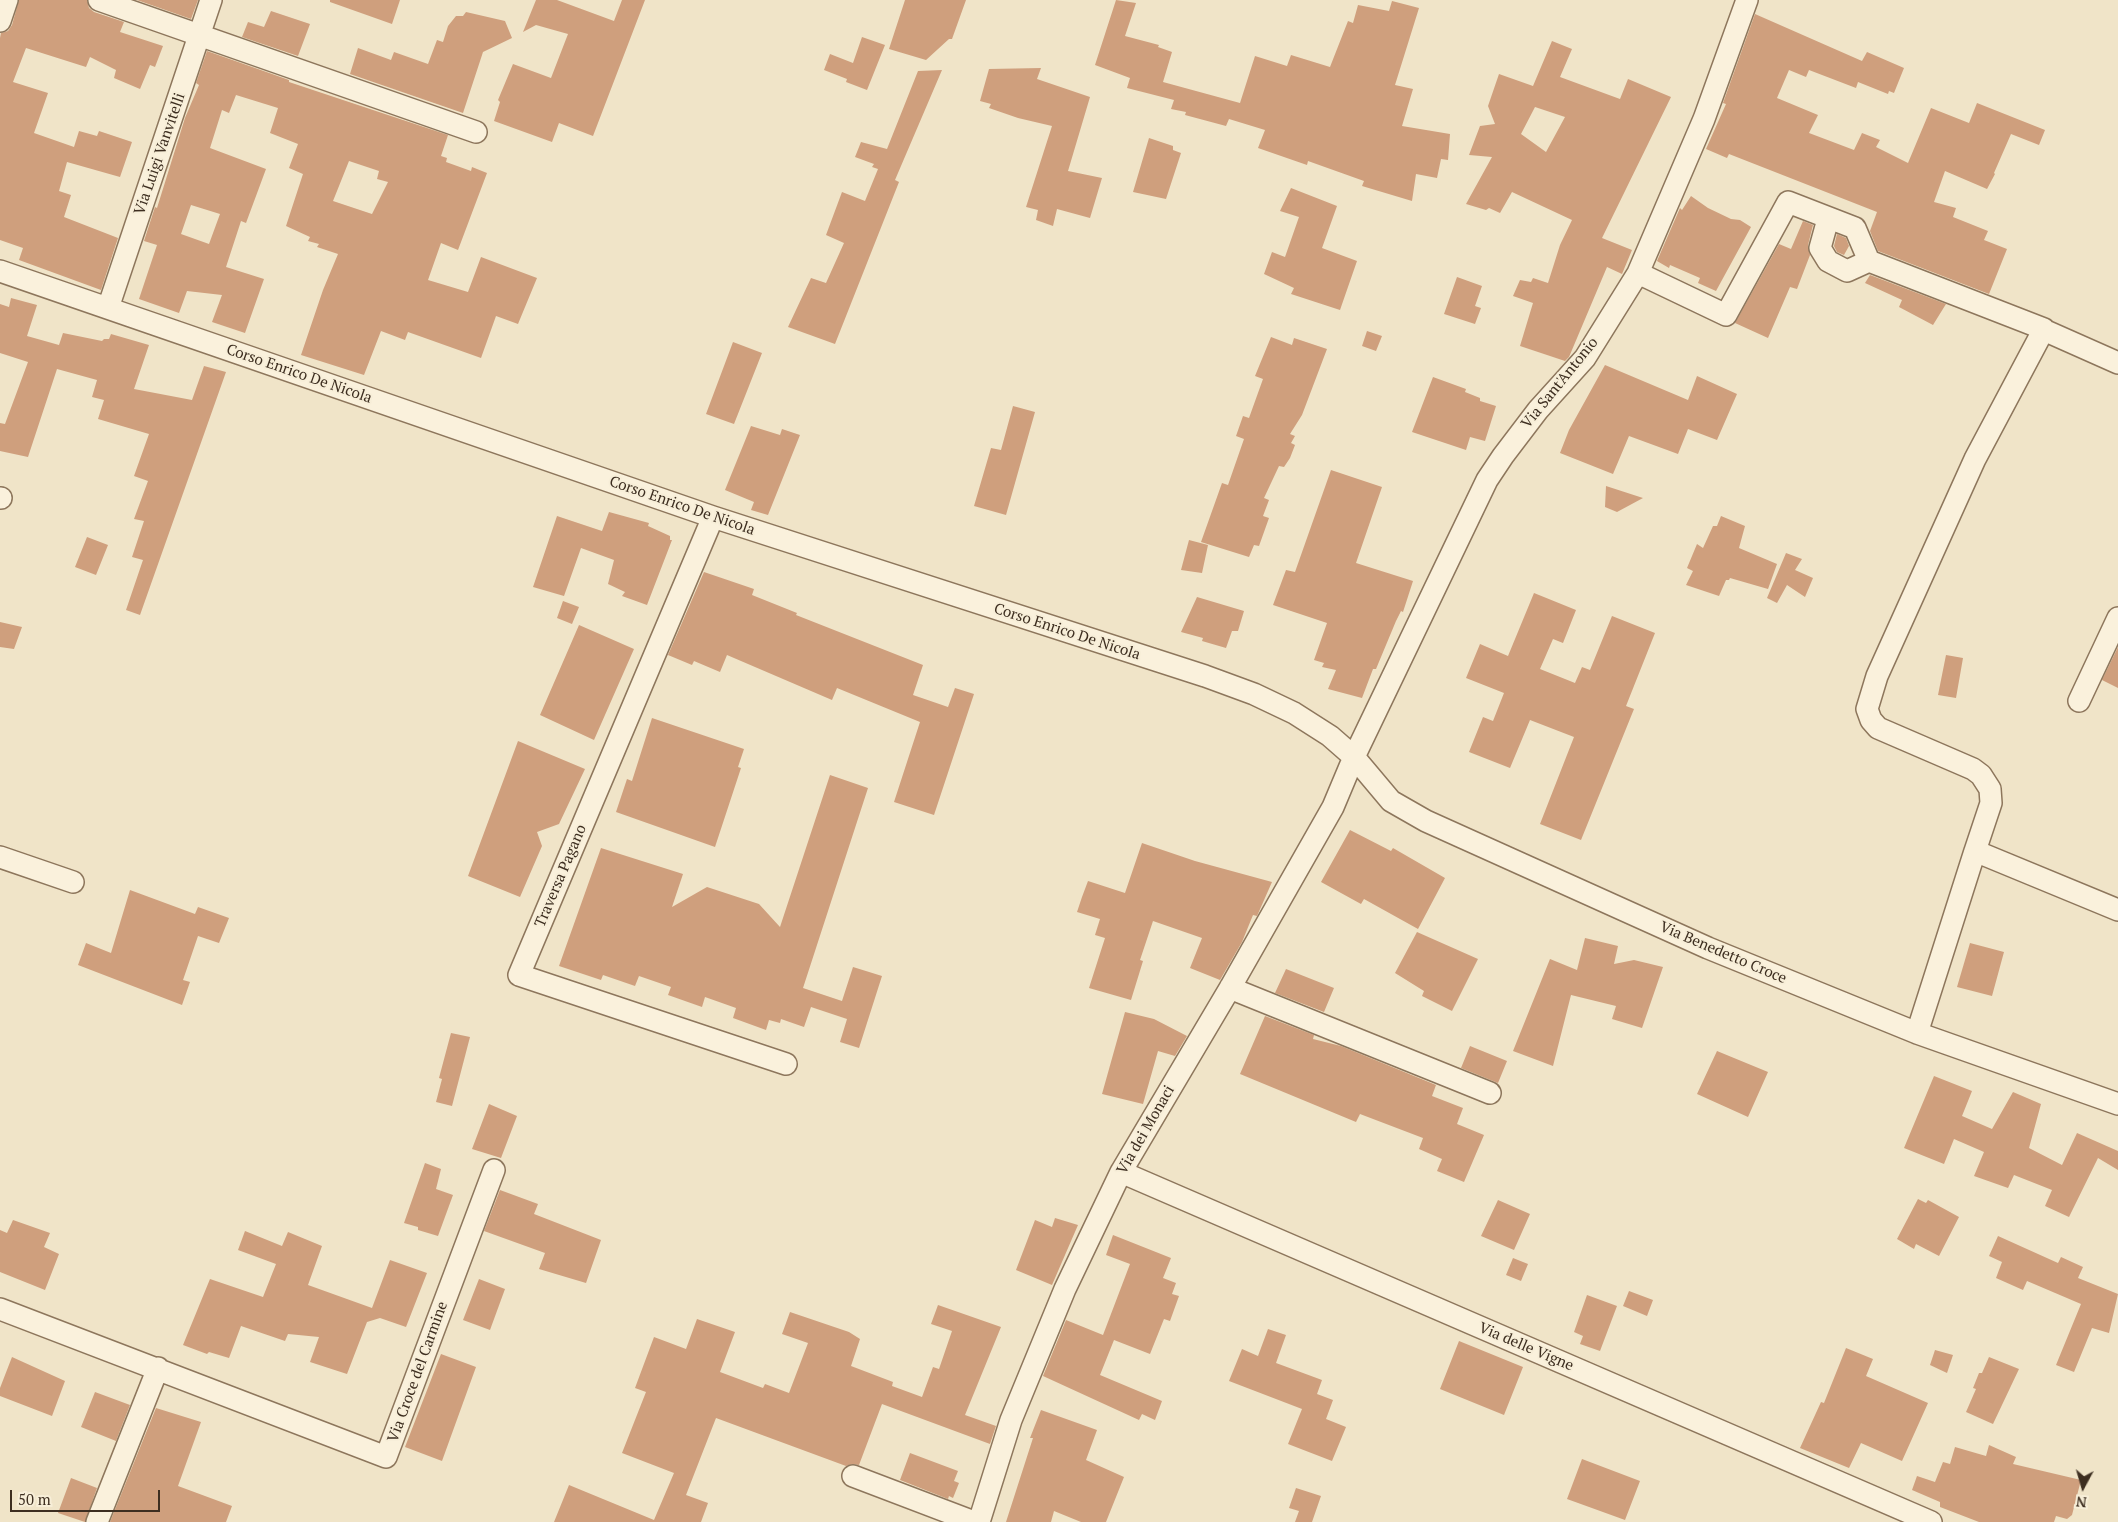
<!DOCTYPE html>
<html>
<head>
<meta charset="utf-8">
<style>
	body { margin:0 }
	#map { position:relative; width:2118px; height:1522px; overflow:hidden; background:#f0e4c8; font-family:"PT Serif",serif }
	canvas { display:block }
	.north { position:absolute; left:2058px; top:1462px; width:50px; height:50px; -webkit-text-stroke:4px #f7eed8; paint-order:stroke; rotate:186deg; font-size:14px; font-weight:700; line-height:20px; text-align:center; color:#3d2e20 }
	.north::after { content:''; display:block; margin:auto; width:18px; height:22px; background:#3d2e20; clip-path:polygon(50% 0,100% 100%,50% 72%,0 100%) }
	.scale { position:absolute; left:10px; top:1490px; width:150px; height:22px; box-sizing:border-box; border:2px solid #3d2e20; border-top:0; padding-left:6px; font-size:15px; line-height:18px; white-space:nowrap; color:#3d2e20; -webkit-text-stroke:4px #f7eed8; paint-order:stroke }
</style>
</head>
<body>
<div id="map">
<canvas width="2118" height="1522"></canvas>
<div class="north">N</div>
<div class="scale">50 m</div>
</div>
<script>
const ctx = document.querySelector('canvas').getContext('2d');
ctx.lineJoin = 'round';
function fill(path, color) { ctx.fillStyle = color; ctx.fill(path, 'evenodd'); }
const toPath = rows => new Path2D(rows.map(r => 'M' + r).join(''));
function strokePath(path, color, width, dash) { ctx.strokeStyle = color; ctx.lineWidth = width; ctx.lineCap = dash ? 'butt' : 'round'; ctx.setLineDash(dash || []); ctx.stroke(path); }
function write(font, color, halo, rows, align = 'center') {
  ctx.font = font + ' "PT Serif",serif'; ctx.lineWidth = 4; ctx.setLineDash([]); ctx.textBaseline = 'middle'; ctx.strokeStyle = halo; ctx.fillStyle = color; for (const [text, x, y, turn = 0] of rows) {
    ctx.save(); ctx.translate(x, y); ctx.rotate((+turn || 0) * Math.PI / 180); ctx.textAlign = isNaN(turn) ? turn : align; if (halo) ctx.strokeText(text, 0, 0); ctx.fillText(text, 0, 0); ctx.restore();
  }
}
const building = toPath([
	[19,0,87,0,89,8,94,12,124,22,120,32,163,46,155,67,150,65,140,89,114,78,116,70,90,57,86,67,26,48,13,82,48,93,34,133,74,147,79,131,97,136,99,131,132,142,120,177,67,162,59,191,71,195,64,217,118,238,101,290,19,260,23,248,0,240,0,38,1,33,8,31,12,25],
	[137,0,198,0,191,19],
	[330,0,400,0,392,24,330,2],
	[536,0,557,0,614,21,622,0,645,0,593,136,559,123,552,142,494,121,500,102,498,100,513,64,551,78,568,34,536,25,523,32],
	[905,0,966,0,952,39,949,39,926,60,889,49],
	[1116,0,1136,3,1125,36,1159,45,1158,47,1172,52,1163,82,1240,103,1255,56,1287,66,1291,55,1330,67,1348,21,1353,23,1358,5,1389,11,1392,1,1419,8,1395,85,1413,89,1402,126,1450,134,1448,160,1441,159,1437,178,1416,174,1412,201,1362,186,1364,181,1308,161,1307,165,1258,148,1265,130,1229,119,1226,126,1185,115,1186,112,1171,109,1174,100,1127,88,1130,78,1095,65],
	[271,11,310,24,298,56,242,37,248,22,264,27],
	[466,12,505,21,512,38,483,52,463,113,350,74,358,48,391,60,394,52,428,64,437,40,443,42,448,26,456,16,463,16],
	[1755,14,1862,61,1867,52,1904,68,1894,93,1889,91,1888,94,1858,82,1856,88,1809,70,1806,77,1789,70,1777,98,1818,115,1809,133,1854,150,1862,133,1880,140,1876,147,1908,163,1931,108,1969,123,1977,103,2045,130,2039,145,2011,134,1994,173,1995,174,1987,189,1945,171,1934,202,1956,208,1953,217,1988,231,1984,240,2007,249,1989,294,1878,251,1870,231,1877,212,1729,154,1727,158,1706,149,1726,104,1723,103],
	[862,37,885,45,867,90,846,82,847,79,824,70,830,54,853,63],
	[1552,41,1572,49,1560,77,1620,99,1628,79,1671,97,1602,238,1632,250,1622,274,1607,267,1569,357,1565,361,1520,346,1533,303,1513,296,1520,280,1531,282,1533,278,1548,283,1560,245,1572,220,1512,192,1500,213,1489,208,1486,210,1466,204,1492,157,1469,155,1480,126,1495,124,1488,106,1499,74,1533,86],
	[1535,107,1565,117,1546,152,1521,134],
	[207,51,289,80,289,82,448,135,441,156,447,158,446,162,471,171,472,167,487,173,458,250,441,243,428,280,468,292,481,257,537,278,518,324,496,316,481,358,408,332,405,340,381,331,364,375,301,355,323,290,338,254,317,247,319,244,308,241,310,237,286,226,303,174,289,168,298,144,270,133,278,108,236,95,229,113,222,110,210,148,266,169,246,223,241,221,226,267,264,279,245,333,212,322,222,295,187,291,179,313,139,299,157,245,144,241,155,207,157,208,185,118,199,85,196,83],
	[349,161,379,171,377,179,388,182,372,214,333,201],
	[191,205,220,214,209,244,181,234],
	[1041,68,1037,79,1090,97,1068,171,1102,178,1090,218,1057,209,1053,226,1036,220,1038,210,1026,207,1052,126,1018,118,989,108,991,104,980,101,989,69],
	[942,70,895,180,899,182,835,344,788,327,811,278,826,283,844,243,826,235,842,192,865,201,878,169,872,167,874,164,855,157,861,142,887,149,918,71],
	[1149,138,1173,146,1173,150,1181,153,1166,199,1133,192],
	[1291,188,1337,206,1322,248,1357,261,1340,310,1291,294,1294,288,1264,274,1272,252,1285,257,1299,217,1280,211],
	[1691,196,1708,208,1731,219,1740,220,1751,227,1716,291,1698,283,1700,278,1670,265,1669,268,1657,261,1680,208,1682,210],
	[1803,221,1813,225,1808,245,1810,255,1797,289,1790,287,1768,338,1735,323,1779,244,1791,249],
	[1837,234,1846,238,1849,246,1844,255,1837,252,1834,246],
	[1870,275,1946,304,1933,325,1899,307,1902,300,1865,283],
	[1457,277,1482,286,1475,306,1481,308,1475,324,1444,314],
	[11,298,37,305,27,336,59,345,63,333,102,341,104,339,109,339,111,334,149,345,134,389,192,400,204,366,226,372,140,615,126,610,143,560,132,557,144,521,134,519,148,481,134,476,149,434,98,419,104,400,92,397,97,380,57,369,28,457,0,451,0,423,5,424,28,362,0,353,0,304,9,307],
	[1367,331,1382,336,1376,351,1362,346],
	[1271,337,1292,345,1294,338,1327,349,1302,415,1290,434,1295,436,1291,443,1295,445,1290,458,1284,467,1279,466,1264,498,1269,500,1263,516,1269,518,1259,546,1254,545,1249,557,1201,542,1222,483,1228,485,1244,439,1236,436,1243,416,1249,418,1263,379,1255,376],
	[733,342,762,353,734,424,706,414],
	[1605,365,1688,400,1697,376,1737,394,1717,440,1688,429,1678,454,1629,436,1613,474,1560,453,1569,430],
	[1433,377,1466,389,1465,392,1480,398,1480,401,1496,406,1485,441,1470,437,1466,450,1412,432],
	[1013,406,1035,412,1006,515,974,506,991,448,1001,450],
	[751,426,780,435,782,429,800,435,768,515,751,510,754,502,725,490],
	[1331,470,1382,487,1356,563,1413,581,1403,612,1401,611,1396,621,1376,669,1373,669,1362,698,1328,689,1336,670,1322,667,1324,663,1314,660,1327,623,1273,605,1286,570,1295,572],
	[1606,486,1643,498,1617,512,1605,507],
	[609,512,649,523,648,526,670,536,670,540,672,540,647,605,622,596,625,592,608,584,614,560,581,548,564,596,533,587,557,516,602,531],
	[1721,516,1745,526,1739,548,1777,564,1768,589,1730,578,1729,580,1726,580,1719,596,1686,585,1693,571,1687,568,1697,544,1703,548,1713,526,1717,526],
	[87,537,108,545,96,575,75,567],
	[1189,540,1208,545,1202,573,1181,570],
	[1786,553,1802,559,1795,570,1813,578,1805,597,1787,585,1777,603,1767,598],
	[704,572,754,589,752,595,797,613,796,615,923,665,913,695,948,707,955,688,974,694,934,815,894,802,920,722,837,688,832,700,727,655,720,672,694,661,692,665,668,655],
	[1534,593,1576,610,1563,643,1553,639,1540,669,1575,683,1582,667,1590,670,1612,616,1655,633,1626,706,1634,709,1581,840,1540,824,1574,737,1530,720,1510,768,1469,752,1483,717,1493,721,1504,693,1466,678,1480,644,1508,656],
	[1197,597,1244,611,1238,631,1232,631,1226,648,1202,641,1203,638,1181,632],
	[563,601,579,607,572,624,557,618],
	[0,622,22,627,14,649,0,647],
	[579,625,634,649,594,740,540,715],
	[2118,647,2118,688,2102,680],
	[1946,655,1963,658,1956,698,1938,695],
	[652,718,744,749,738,767,741,768,715,847,616,812,627,779,632,781],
	[518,741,585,769,559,824,537,832,542,846,520,897,468,876],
	[830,775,868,788,803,988,842,1001,853,967,882,976,859,1048,840,1042,847,1019,811,1007,804,1027,781,1019,780,1023,769,1020,766,1030,733,1018,736,1008,705,997,702,1007,668,995,671,987,639,976,635,986,603,975,601,980,559,966,601,848,683,874,672,907,707,887,759,904,780,927],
	[1350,830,1391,851,1393,848,1445,878,1418,929,1364,899,1361,904,1321,882],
	[1142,843,1195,861,1272,882,1257,916,1253,915,1242,942,1220,980,1190,968,1202,938,1153,921,1140,960,1143,961,1131,1000,1089,988,1105,938,1095,935,1100,919,1077,912,1082,897,1088,881,1125,893],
	[130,890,195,914,198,907,229,918,219,943,198,936,183,980,190,982,182,1005,78,965,86,943,111,953],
	[1417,932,1478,959,1452,1011,1422,996,1424,991,1395,973],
	[1585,938,1618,946,1614,964,1634,960,1663,967,1642,1028,1612,1019,1616,1006,1571,995,1553,1066,1513,1051,1550,959,1577,970],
	[1970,943,2004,952,1992,996,1957,987],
	[1286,969,1334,988,1324,1012,1275,993],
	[1125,1012,1154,1019,1187,1036,1175,1056,1158,1051,1143,1104,1102,1094],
	[1265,1016,1314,1035,1313,1039,1341,1046,1436,1085,1432,1096,1463,1108,1457,1124,1484,1135,1464,1182,1437,1171,1442,1159,1419,1149,1423,1138,1360,1114,1356,1122,1240,1074],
	[451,1033,470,1037,452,1106,436,1102,442,1079,439,1078],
	[1470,1046,1507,1061,1498,1083,1461,1068],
	[1717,1051,1768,1072,1748,1117,1697,1094],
	[1934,1076,1972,1091,1962,1116,1992,1129,2013,1092,2041,1104,2029,1148,2062,1165,2077,1133,2118,1151,2118,1170,2098,1158,2069,1217,2045,1206,2052,1190,2014,1175,2008,1188,1974,1176,1984,1152,1954,1139,1944,1164,1904,1148],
	[489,1104,517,1116,501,1158,472,1149],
	[425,1163,441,1169,436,1189,453,1195,438,1236,418,1230,418,1227,404,1223],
	[500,1190,538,1204,534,1214,601,1240,586,1283,539,1269,545,1253,484,1231],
	[1918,1199,1926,1203,1928,1200,1959,1217,1939,1256,1916,1244,1914,1249,1897,1239],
	[1498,1200,1530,1214,1514,1250,1481,1236],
	[1055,1218,1078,1225,1052,1285,1016,1270,1035,1220,1052,1227],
	[13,1220,50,1233,44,1247,59,1254,45,1290,0,1272,0,1230,7,1233],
	[245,1231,282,1246,288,1232,322,1246,308,1285,372,1308,390,1260,427,1273,406,1327,380,1318,367,1322,347,1374,310,1362,319,1337,288,1334,285,1341,241,1326,229,1358,209,1352,207,1354,183,1345,210,1279,263,1297,276,1264,238,1250],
	[1113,1235,1171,1258,1163,1278,1176,1283,1172,1294,1179,1296,1170,1321,1164,1319,1150,1354,1114,1340,1100,1375,1162,1401,1155,1420,1142,1414,1139,1420,1043,1376,1066,1320,1103,1335,1130,1264,1106,1255],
	[1998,1236,2058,1263,2061,1257,2083,1267,2078,1278,2118,1294,2109,1333,2092,1328,2074,1372,2056,1365,2081,1304,2027,1281,2023,1290,1996,1278,2002,1262,1989,1256],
	[1513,1258,1528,1264,1521,1281,1506,1275],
	[479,1279,505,1289,490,1330,463,1320],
	[1629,1291,1653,1300,1647,1316,1623,1306],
	[1587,1295,1617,1306,1600,1351,1580,1344,1583,1336,1574,1332],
	[938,1305,1001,1327,965,1415,996,1426,990,1444,882,1404,859,1465,852,1464,846,1466,716,1418,686,1495,708,1503,701,1522,554,1522,569,1485,654,1520,674,1473,622,1453,646,1392,635,1388,654,1337,686,1349,697,1319,735,1332,720,1372,763,1388,765,1384,789,1393,808,1343,782,1334,790,1312,849,1332,860,1339,851,1366,893,1382,892,1386,922,1397,933,1367,939,1369,952,1331,931,1324],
	[1268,1329,1286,1335,1276,1363,1322,1380,1317,1394,1333,1400,1326,1419,1346,1427,1332,1461,1288,1444,1302,1409,1229,1381,1242,1349,1258,1356],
	[1459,1341,1523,1367,1504,1415,1440,1389],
	[1846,1348,1873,1359,1866,1376,1928,1403,1902,1461,1861,1443,1849,1468,1800,1448,1821,1402,1824,1403],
	[1935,1350,1953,1355,1947,1373,1930,1365],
	[441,1354,476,1367,442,1461,405,1447],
	[12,1357,65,1381,52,1416,0,1396,0,1388],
	[1989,1357,2019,1369,1993,1424,1966,1412,1976,1389,1973,1388,1979,1373,1982,1373],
	[95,1392,130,1405,116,1441,81,1427],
	[156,1408,201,1422,178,1486,232,1506,226,1522,110,1522],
	[1041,1410,1097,1430,1086,1460,1124,1477,1106,1522,1081,1522,1054,1511,1051,1522,1006,1522,1033,1438,1030,1438],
	[1989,1445,2016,1457,2013,1464,2081,1480,2072,1515,2067,1519,2056,1516,2054,1522,1979,1522,1940,1507,1940,1502,1912,1490,1917,1476,1935,1482,1943,1462,1950,1464,1955,1447,1986,1456],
	[910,1453,958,1471,954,1481,959,1483,953,1498,949,1496,948,1499,900,1480],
	[1582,1459,1640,1481,1625,1520,1567,1499],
	[71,1478,97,1488,85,1522,58,1513],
	[1296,1488,1321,1496,1312,1522,1295,1522,1299,1511,1289,1508]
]);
const minor = toPath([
	[99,0,476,132],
	[0,21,7,0],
	[1828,219,1820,248,1828,261,1847,271,1869,261,2044,329,1975,459,1877,676,1867,709,1871,720,1878,728,1973,769,1981,775,1990,789,1991,803,1975,851,2118,910],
	[0,271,713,517,1205,676,1254,694,1294,713,1330,736,1354,757,1391,801,1426,821,1708,948,1917,1033,2118,1104],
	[1638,273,1726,315,1788,202,1855,228,1869,261],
	[108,308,211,0],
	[2046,331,2118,363],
	[0,498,1,498],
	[713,517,519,975,786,1064],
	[2079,701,2118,618],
	[0,857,73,882],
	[1230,988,1490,1093],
	[1917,1033,1975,851],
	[1121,1172,1931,1522],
	[0,1309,386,1457,494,1170],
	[853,1476,974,1522],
	[97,1522,158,1368],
	[979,1522,1011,1420,1065,1289,1121,1172,1230,988,1333,807,1354,757,1487,480,1503,456,1538,410,1585,358,1638,273,1704,119,1747,0]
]);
const streetNames = [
	["Via Luigi Vanvitelli",160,154,-71],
	["Corso Enrico De Nicola",299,374,19],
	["Via Sant'Antonio",1560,383,-51],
	["Corso Enrico De Nicola",682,506,19],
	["Corso Enrico De Nicola",1067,632,18],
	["Traversa Pagano",561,876,-67],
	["Via Benedetto Croce",1723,953,23],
	["Via dei Monaci",1146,1130,-60],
	["Via delle Vigne",1526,1347,23],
	["Via Croce del Carmine",418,1372,-70]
];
fill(building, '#cf9f7d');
strokePath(minor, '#8d765c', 24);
strokePath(minor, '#faf1dc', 21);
write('15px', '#3d2e20', '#f7eed8', streetNames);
</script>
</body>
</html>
